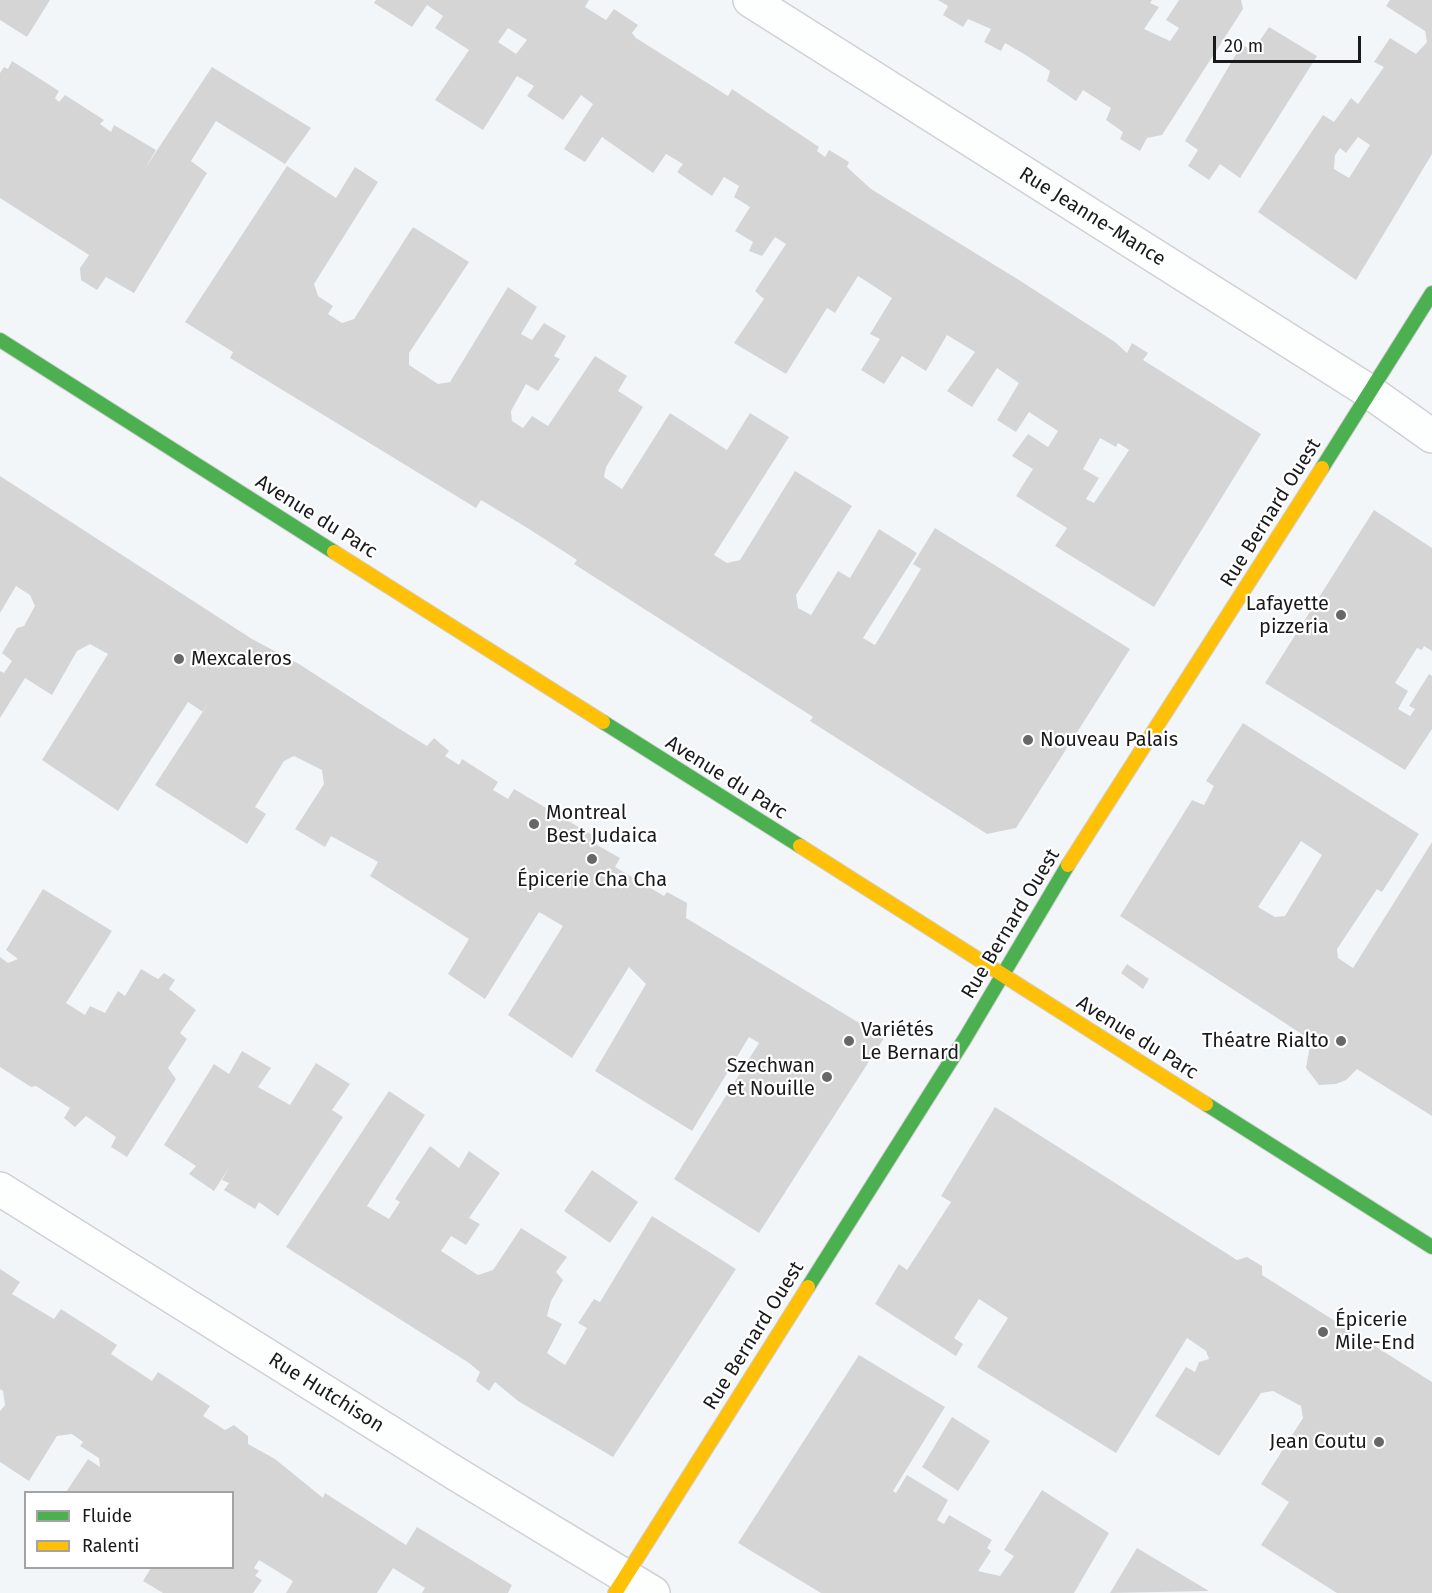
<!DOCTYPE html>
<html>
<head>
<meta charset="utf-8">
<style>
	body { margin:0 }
	#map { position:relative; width:1432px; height:1593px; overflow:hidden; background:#f3f6f9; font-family:"Fira Sans",sans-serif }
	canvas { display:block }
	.legend { position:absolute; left:24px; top:1491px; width:210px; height:78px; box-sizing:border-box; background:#fff; border:2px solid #a3a3a4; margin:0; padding:8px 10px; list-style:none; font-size:18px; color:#191a1c }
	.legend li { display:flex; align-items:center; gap:12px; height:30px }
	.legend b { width:30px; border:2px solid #a3a3a4 }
	.scale { position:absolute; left:1213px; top:36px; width:148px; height:27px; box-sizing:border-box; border:3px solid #191a1c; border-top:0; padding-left:8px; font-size:18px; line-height:21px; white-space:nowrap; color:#191a1c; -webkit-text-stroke:4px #fff; paint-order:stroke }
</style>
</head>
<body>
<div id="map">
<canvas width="1432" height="1593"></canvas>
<ul class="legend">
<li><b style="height:8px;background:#4caf50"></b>Fluide</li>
<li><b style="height:8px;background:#ffc107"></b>Ralenti</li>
</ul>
<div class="scale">20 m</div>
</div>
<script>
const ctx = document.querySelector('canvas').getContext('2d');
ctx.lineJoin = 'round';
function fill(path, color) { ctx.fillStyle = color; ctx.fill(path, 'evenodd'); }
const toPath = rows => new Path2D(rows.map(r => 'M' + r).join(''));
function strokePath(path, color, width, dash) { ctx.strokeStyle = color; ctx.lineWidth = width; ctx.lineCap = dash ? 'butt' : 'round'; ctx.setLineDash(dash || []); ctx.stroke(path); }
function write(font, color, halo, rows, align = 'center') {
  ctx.font = font + ' "Fira Sans",sans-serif'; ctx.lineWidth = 4.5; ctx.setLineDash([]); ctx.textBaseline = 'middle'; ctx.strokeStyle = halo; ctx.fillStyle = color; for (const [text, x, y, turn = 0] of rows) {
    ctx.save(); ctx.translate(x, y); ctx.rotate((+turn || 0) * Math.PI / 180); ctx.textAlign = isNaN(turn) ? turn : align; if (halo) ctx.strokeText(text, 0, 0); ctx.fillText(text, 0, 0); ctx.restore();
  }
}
const building = toPath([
	[0,0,50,0,27,37,0,20],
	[376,0,589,0,585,7,606,20,614,9,638,25,632,33,636,38,728,96,732,89,819,147,817,151,825,157,829,150,849,162,847,167,871,189,1019,280,1115,342,1127,353,1132,343,1148,353,1143,360,1261,434,1154,607,1055,546,1067,528,1016,496,1033,469,1012,456,1028,434,1048,447,1058,431,1029,412,1016,432,997,420,1019,383,997,368,972,407,947,391,975,352,947,335,926,371,902,356,884,384,861,370,880,339,870,334,892,298,858,276,835,313,827,308,786,374,734,343,764,299,755,291,786,244,775,237,762,256,749,251,753,242,735,231,750,207,734,197,739,186,724,177,712,196,677,172,683,164,666,154,653,173,602,137,585,162,564,149,593,104,581,95,563,120,527,96,534,86,517,76,483,130,435,100,469,50,435,28,443,16,427,5,412,27,374,3],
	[508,28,527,40,516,54,498,42],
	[1100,438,1116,447,1118,443,1129,450,1094,503,1086,499,1099,478,1083,469],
	[938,0,1152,0,1150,3,1159,7,1144,29,1170,41,1179,28,1166,20,1179,0,1241,0,1243,9,1162,135,1147,138,1140,151,1120,139,1123,132,1106,120,1111,108,1083,90,1076,101,1047,81,1050,71,1024,54,1005,43,1001,51,984,42,991,29,968,19,963,27,943,15,948,6],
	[1390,0,1432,0,1432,154,1356,280,1258,212,1323,115,1334,122,1351,98,1358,104,1384,67,1374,62,1390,38,1416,54,1427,42,1425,31,1386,6],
	[1358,137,1370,145,1349,178,1334,169,1335,155,1340,148,1346,153],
	[1269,27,1317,56,1240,178,1220,164,1209,180,1188,166,1198,150,1185,141,1242,44,1252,52],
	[12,61,59,91,55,98,59,102,65,95,104,120,100,124,111,132,114,125,156,150,144,170,212,67,311,128,285,164,216,121,191,161,207,173,134,293,106,277,97,290,81,280,80,268,89,255,0,198,0,73,4,67,8,69],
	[287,166,336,198,355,167,378,182,314,284,318,296,333,306,328,314,342,323,354,319,413,227,469,262,409,353,409,365,438,384,450,382,508,287,537,307,521,334,532,340,544,323,566,336,554,356,560,359,538,391,526,384,511,411,512,421,523,428,532,416,548,426,595,356,627,376,618,391,643,407,606,467,604,477,622,489,670,413,727,450,750,413,789,437,714,555,727,563,740,560,795,471,852,506,796,595,798,608,811,615,838,571,850,578,879,529,917,553,863,638,875,645,921,569,913,564,935,528,1130,649,1016,828,987,834,810,721,813,717,574,564,577,560,529,529,481,500,476,508,230,358,233,352,185,322],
	[0,476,252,639,299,664,398,728,427,746,434,738,449,751,445,756,459,765,462,759,498,782,493,790,508,799,514,789,599,839,597,845,620,858,615,867,664,896,667,892,687,903,686,918,884,1038,759,1233,674,1179,759,1043,749,1037,692,1131,595,1071,646,984,629,967,572,1058,508,1015,563,926,539,912,485,999,448,974,469,939,370,876,378,862,331,836,325,847,295,829,324,784,322,770,294,756,284,761,255,807,266,814,247,844,155,785,209,702,203,712,188,702,118,811,42,760,108,654,90,644,77,651,52,695,25,678,0,718,0,671,4,673,12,661,2,653,17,628,24,626,35,606,30,595,16,586,0,613],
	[1374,510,1432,548,1432,651,1424,646,1422,650,1417,648,1395,683,1408,691,1398,709,1410,716,1415,709,1409,706,1429,674,1432,676,1432,729,1405,770,1265,683],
	[1243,723,1419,834,1382,892,1377,889,1337,949,1338,958,1353,968,1432,842,1432,1116,1357,1069,1346,1080,1336,1084,1319,1085,1306,1068,1311,1040,1120,916,1192,800,1204,805,1214,786,1206,781],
	[1301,841,1322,855,1285,916,1275,917,1258,907],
	[43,889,112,931,66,1003,85,1015,90,1006,105,1013,118,991,125,996,141,969,158,979,164,973,175,980,169,989,196,1010,180,1033,187,1039,168,1068,176,1079,127,1157,111,1147,116,1137,86,1116,75,1127,64,1118,70,1108,36,1086,31,1087,0,1067,0,957,8,963,18,959,6,950],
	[1127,964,1149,979,1143,989,1121,973],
	[242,1051,271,1068,258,1087,290,1105,316,1063,350,1084,332,1110,343,1117,278,1216,259,1202,255,1209,224,1190,229,1183,222,1180,230,1166,214,1191,189,1174,196,1166,164,1145,214,1064,229,1074],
	[389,1091,425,1115,367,1206,389,1219,400,1202,395,1199,430,1146,459,1168,469,1151,500,1173,469,1218,480,1224,466,1245,451,1236,441,1251,478,1275,493,1270,521,1228,567,1257,556,1272,563,1280,551,1301,547,1316,562,1324,547,1353,565,1365,587,1328,578,1323,594,1299,600,1302,652,1216,736,1269,613,1457,518,1401,495,1382,489,1391,476,1381,480,1372,469,1363,286,1247],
	[995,1107,1237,1260,1247,1257,1262,1266,1262,1275,1432,1382,1432,1593,1337,1593,1261,1545,1289,1502,1261,1484,1303,1418,1301,1406,1273,1391,1261,1393,1219,1456,1155,1416,1186,1367,1195,1372,1199,1362,1209,1359,1206,1351,1187,1338,1116,1453,977,1367,1008,1318,979,1299,954,1338,963,1344,956,1356,875,1304,899,1264,907,1270,951,1202,941,1196],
	[592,1170,638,1202,610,1243,564,1211],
	[0,1269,20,1282,12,1294,54,1319,61,1309,117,1345,111,1354,152,1381,158,1372,210,1406,203,1416,225,1430,234,1425,248,1436,248,1444,275,1459,323,1498,325,1493,406,1545,417,1527,512,1585,508,1593,422,1593,425,1588,393,1568,377,1593,286,1593,293,1581,259,1560,254,1568,259,1571,255,1576,262,1580,253,1593,163,1593,143,1581,151,1568,232,1568,232,1492,66,1492,88,1459,100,1467,99,1458,80,1446,83,1442,72,1434,57,1436,29,1481,0,1462,0,1411,5,1405,3,1391,0,1389],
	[859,1355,945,1407,893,1491,896,1493,907,1475,948,1500,937,1520,944,1524,949,1515,992,1540,987,1548,991,1551,978,1571,1000,1576,1014,1556,1004,1550,1042,1490,1109,1533,1074,1593,821,1593,738,1543],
	[952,1417,990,1441,958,1491,922,1467],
	[1137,1548,1209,1591,1110,1593]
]);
const street = toPath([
	[750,0,1370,392,1432,436],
	[0,1189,458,1475,653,1593]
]);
const fast = toPath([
	[0,340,334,552],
	[1322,468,1432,293],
	[603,722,800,846],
	[1206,1104,1432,1247],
	[808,1287,964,1040,1068,865]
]);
const slow = toPath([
	[334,552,603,722],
	[800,846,1206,1104],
	[1068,865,1322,468],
	[615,1593,808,1287]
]);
const markers = [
	[1341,615,6,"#656769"],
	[179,659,6,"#656769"],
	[1028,740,6,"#656769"],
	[534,824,6,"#656769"],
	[592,859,6,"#656769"],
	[849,1041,6,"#656769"],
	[1341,1041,6,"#656769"],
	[827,1077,6,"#656769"],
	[1323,1332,6,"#656769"],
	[1379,1442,6,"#656769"]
];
const streetNames = [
	["Rue Jeanne-Mance",1092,217,32],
	["Rue Bernard Ouest",1271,513,-58],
	["Avenue du Parc",316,517,32],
	["Avenue du Parc",726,778,32],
	["Rue Bernard Ouest",1011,924,-59],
	["Avenue du Parc",1137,1038,32],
	["Rue Bernard Ouest",754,1336,-58],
	["Rue Hutchison",326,1393,32]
];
const poiNames = [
	["Lafayette",1329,604,"right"],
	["pizzeria",1329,627,"right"],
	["Mexcaleros",191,659],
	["Nouveau Palais",1040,740],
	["Montreal",546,813],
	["Best Judaica",546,836],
	["Épicerie Cha Cha",592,880,"center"],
	["Variétés",861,1030],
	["Le Bernard",861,1053],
	["Théatre Rialto",1329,1041,"right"],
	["Szechwan",815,1066,"right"],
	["et Nouille",815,1089,"right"],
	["Épicerie",1335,1320],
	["Mile-End",1335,1343],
	["Jean Coutu",1367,1442,"right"]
];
fill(building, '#d5d5d6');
strokePath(street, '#d0d1d4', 36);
strokePath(fast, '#d0d1d4', 16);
strokePath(slow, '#d0d1d4', 16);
strokePath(street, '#fdfefe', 33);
strokePath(fast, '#4caf50', 14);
strokePath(slow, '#ffc107', 14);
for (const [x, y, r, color] of markers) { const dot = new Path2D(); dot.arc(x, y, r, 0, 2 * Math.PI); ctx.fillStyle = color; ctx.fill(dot); strokePath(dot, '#fff', 2); }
write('20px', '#191a1c', '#fff', streetNames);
write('20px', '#191a1c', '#fff', poiNames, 'left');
</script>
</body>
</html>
